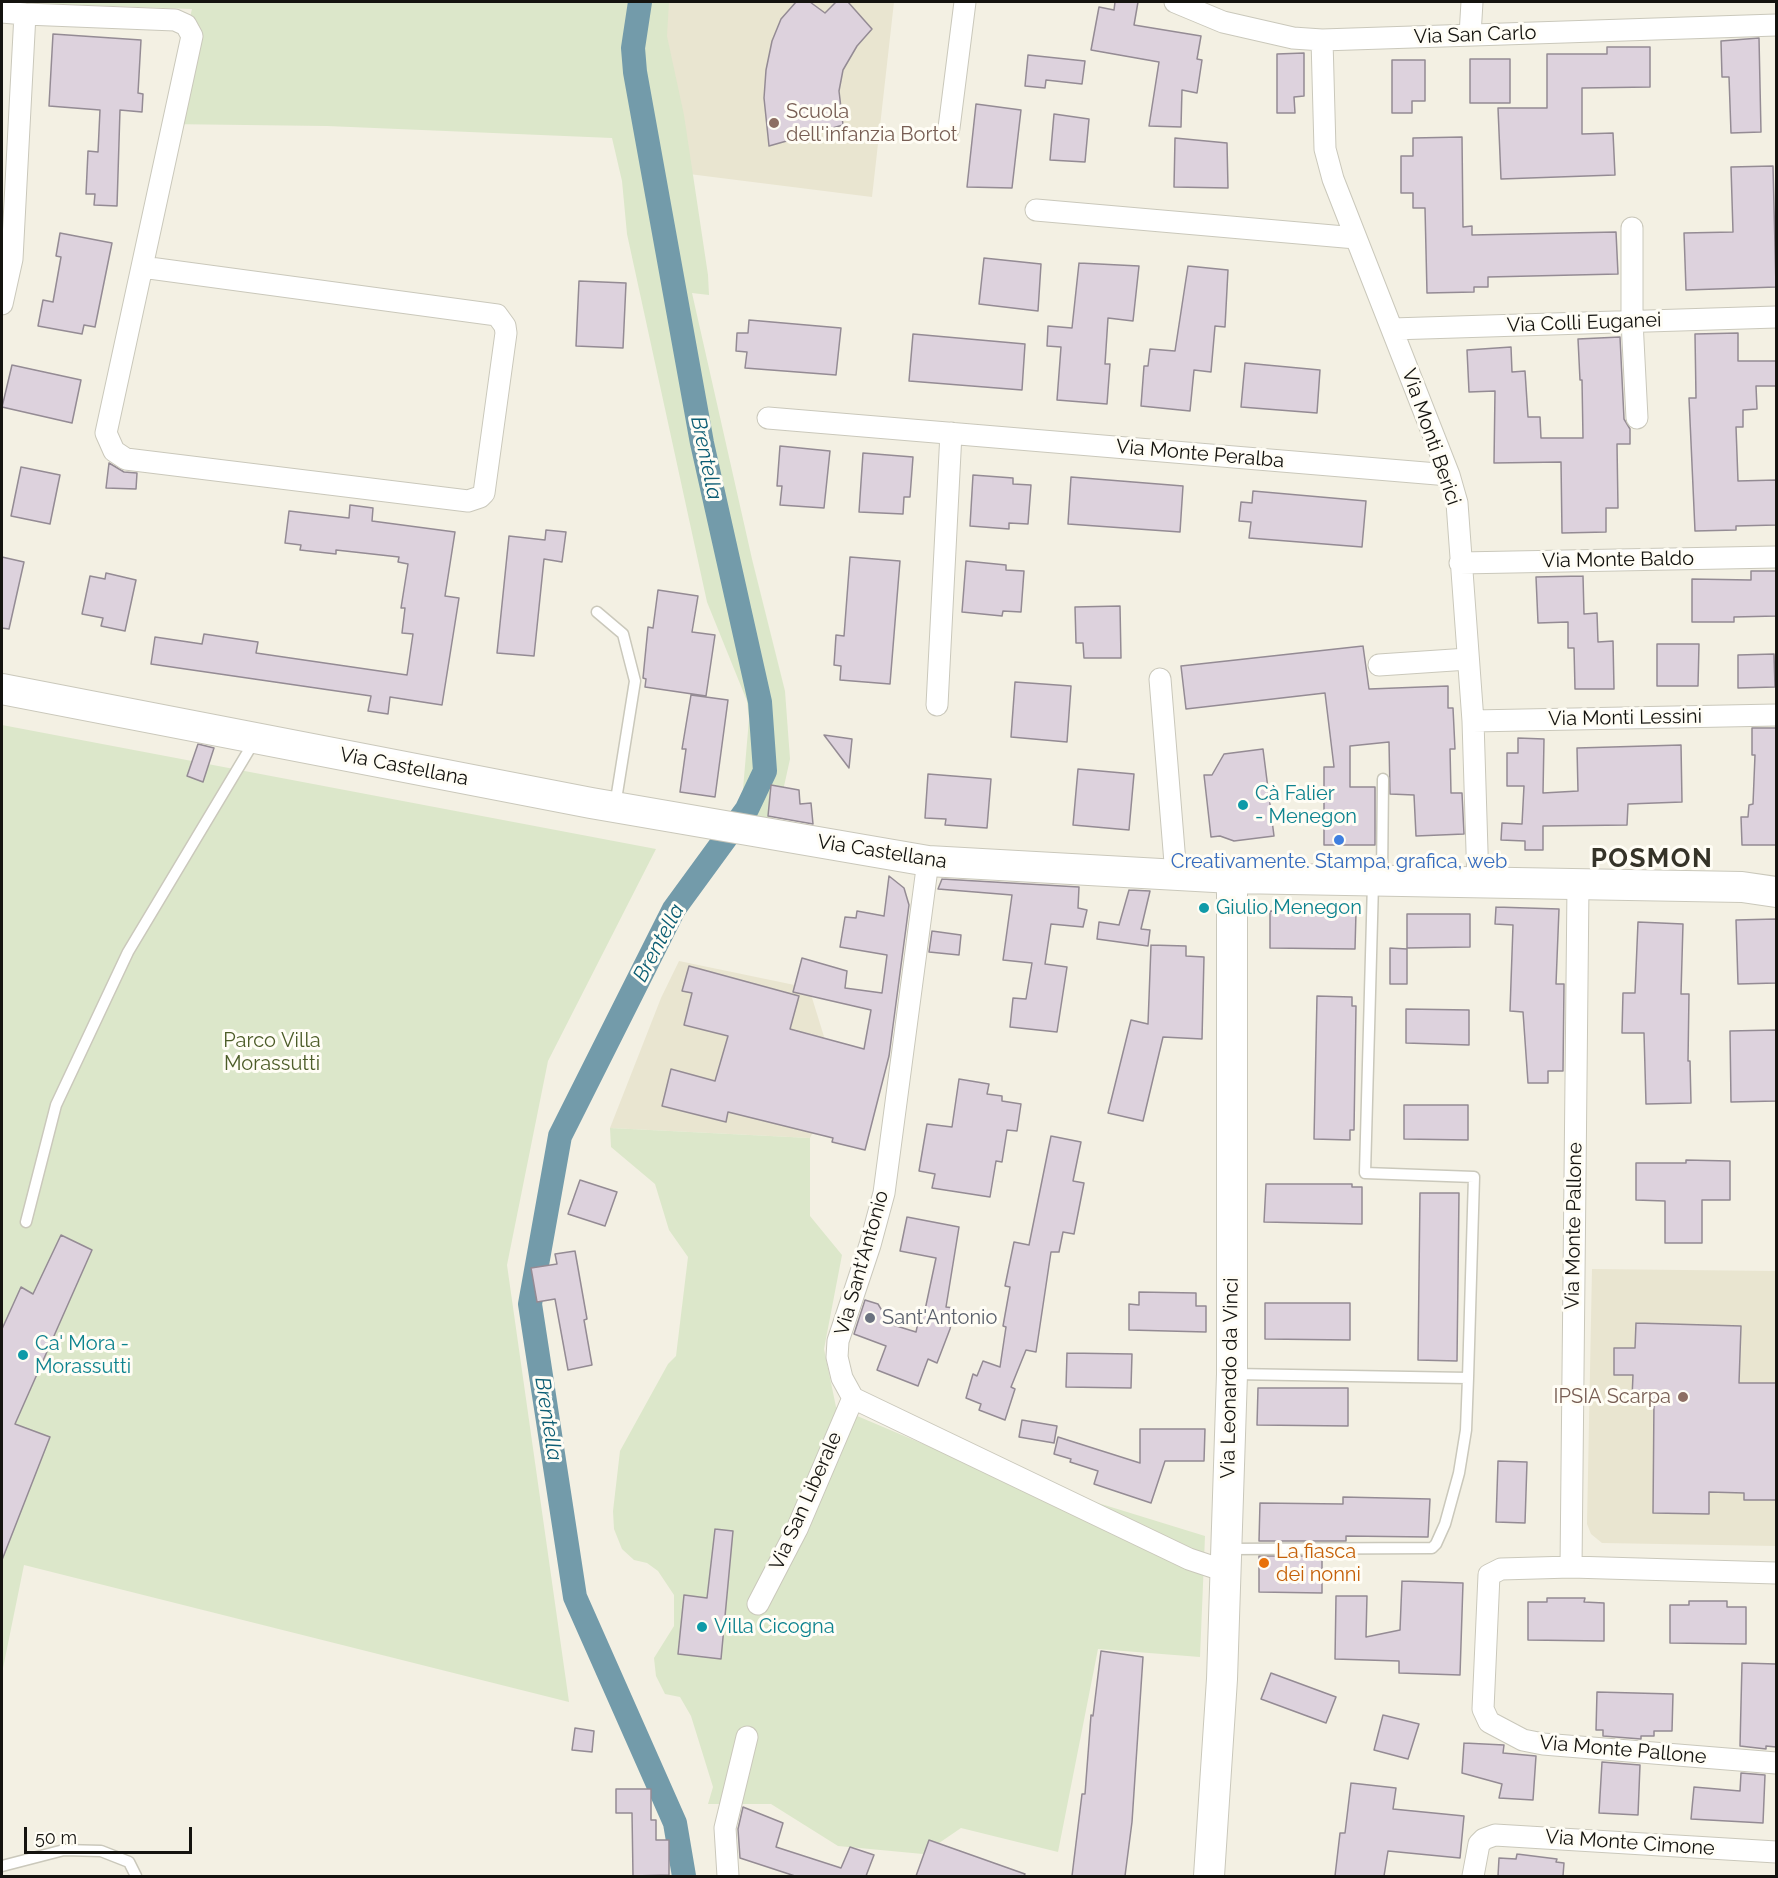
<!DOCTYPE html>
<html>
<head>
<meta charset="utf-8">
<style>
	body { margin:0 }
	#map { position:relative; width:1778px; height:1878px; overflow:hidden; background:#f3f0e3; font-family:Raleway,sans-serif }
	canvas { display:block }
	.frame { position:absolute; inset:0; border:3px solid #14130f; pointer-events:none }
	.scale { position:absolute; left:24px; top:1827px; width:168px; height:27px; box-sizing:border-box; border:3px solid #14130f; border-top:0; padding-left:8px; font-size:18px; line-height:21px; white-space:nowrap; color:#14130f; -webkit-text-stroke:4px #fffdf5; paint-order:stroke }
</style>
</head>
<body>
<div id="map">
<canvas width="1778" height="1878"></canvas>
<div class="frame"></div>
<div class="scale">50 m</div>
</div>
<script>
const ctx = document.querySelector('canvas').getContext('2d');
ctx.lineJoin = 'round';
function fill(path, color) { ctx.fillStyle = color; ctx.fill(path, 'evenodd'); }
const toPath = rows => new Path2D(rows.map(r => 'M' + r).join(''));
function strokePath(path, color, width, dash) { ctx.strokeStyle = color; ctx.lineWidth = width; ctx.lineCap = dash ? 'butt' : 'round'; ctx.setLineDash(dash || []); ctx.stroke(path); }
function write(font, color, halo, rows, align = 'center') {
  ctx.font = font + ' Raleway,sans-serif'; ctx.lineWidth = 6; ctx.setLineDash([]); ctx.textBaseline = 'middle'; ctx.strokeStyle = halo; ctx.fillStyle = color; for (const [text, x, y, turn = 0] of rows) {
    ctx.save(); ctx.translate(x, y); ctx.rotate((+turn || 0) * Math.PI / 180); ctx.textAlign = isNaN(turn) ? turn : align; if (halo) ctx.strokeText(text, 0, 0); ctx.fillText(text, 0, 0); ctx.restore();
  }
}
const built = toPath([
	[665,2,894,2,872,197,673,172],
	[679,961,809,988,838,1082,810,1138,610,1128,661,998],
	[1592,1269,1776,1271,1776,1546,1602,1543,1591,1534,1587,1524]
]);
const green = toPath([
	[2,2,669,2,667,36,684,115,708,275,709,295,692,293,752,559,785,691,790,759,781,800,769,823,736,818,742,801,749,719,747,701,707,602,627,234,622,181,612,138,327,126,164,124,192,9],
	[2,725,656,849,548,1061,507,1265,569,1702,24,1565,2,1673],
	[610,1128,810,1138,810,1216,842,1255,824,1349,836,1407,968,1463,1205,1536,1200,1657,1098,1649,1058,1852,961,1828,923,1854,838,1846,771,1804,708,1804,713,1787,691,1716,680,1697,665,1694,656,1676,654,1658,674,1626,674,1595,658,1571,647,1563,634,1560,622,1549,614,1529,613,1511,620,1451,668,1364,676,1356,688,1257,669,1230,655,1184,611,1147]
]);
const canal = toPath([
	[640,2,633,48,635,72,702,443,760,702,765,771,747,809,674,909,560,1136,530,1304,575,1597,675,1823,684,1876]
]);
const building = toPath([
	[796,2,810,2,825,13,836,2,848,2,872,29,857,46,843,70,839,91,843,125,769,146,764,98,766,70,772,41,781,19,796,2],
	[1115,2,1138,2,1134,25,1201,36,1197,59,1202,60,1197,93,1182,90,1181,127,1149,126,1159,62,1091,50,1099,7,1114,10,1115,2],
	[53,34,141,40,138,93,143,94,142,112,120,110,117,206,94,205,95,194,86,194,88,151,98,152,100,110,49,106,53,34],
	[1759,38,1761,132,1731,133,1729,77,1722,77,1721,41,1759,38],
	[1607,47,1650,47,1650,87,1582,88,1582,134,1613,133,1615,175,1501,179,1498,108,1547,108,1547,54,1607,54,1607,47],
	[1304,53,1304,96,1294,97,1295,113,1277,113,1277,54,1304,53],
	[1028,55,1085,61,1082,84,1046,80,1045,88,1025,86,1028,55],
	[1470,59,1510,59,1510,103,1470,103,1470,59],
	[1392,60,1425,60,1425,101,1412,101,1412,113,1392,113,1392,60],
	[976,104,1021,110,1012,188,967,187,976,104],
	[1054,114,1089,119,1085,162,1050,160,1054,114],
	[1462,137,1463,227,1472,226,1472,235,1616,232,1618,274,1488,277,1488,287,1474,287,1474,292,1427,293,1425,208,1413,208,1413,193,1401,193,1401,156,1413,156,1413,138,1462,137],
	[1175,138,1227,143,1228,188,1174,187,1175,138],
	[1773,166,1776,287,1686,290,1684,233,1733,232,1731,167,1773,166],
	[60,233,112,243,95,327,84,325,82,334,38,326,43,300,53,302,61,257,56,256,60,233],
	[984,258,1041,264,1038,311,979,304,984,258],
	[1079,263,1139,266,1133,321,1108,318,1105,364,1110,364,1107,404,1057,400,1061,347,1047,346,1048,326,1072,328,1079,263],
	[1188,266,1228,270,1225,327,1215,326,1211,372,1194,370,1190,411,1141,406,1144,366,1148,366,1150,349,1175,351,1188,266],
	[579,281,626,283,623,348,576,346,579,281],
	[749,320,841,328,836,375,745,368,747,352,736,351,737,333,748,333,749,320],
	[1738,333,1738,361,1776,361,1776,386,1756,386,1757,409,1743,410,1743,427,1736,427,1738,481,1776,480,1776,525,1736,526,1736,530,1695,531,1689,398,1696,398,1695,334,1738,333],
	[913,334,1025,344,1022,390,909,381,913,334],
	[1620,337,1624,419,1630,429,1630,444,1617,444,1618,508,1606,508,1606,532,1562,533,1561,462,1494,463,1495,391,1469,392,1467,350,1511,347,1512,372,1525,371,1528,417,1540,417,1541,438,1583,438,1582,380,1580,380,1578,339,1620,337],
	[1245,363,1320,370,1317,413,1241,407,1245,363],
	[12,365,81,380,72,423,2,407,12,365],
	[780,446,830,451,824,508,780,505,782,486,777,486,780,446],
	[863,453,913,457,910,497,904,497,903,514,859,512,863,453],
	[109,463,124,472,137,473,136,489,106,488,109,463],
	[21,467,60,475,50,524,11,516,21,467],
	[973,475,1013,478,1013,484,1031,485,1028,524,1009,523,1009,529,970,526,973,475],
	[1071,477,1183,486,1180,532,1068,524,1071,477],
	[1253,491,1366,501,1362,547,1249,538,1251,522,1239,521,1241,502,1252,503,1253,491],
	[350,505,373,508,372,521,455,532,445,596,459,598,442,705,390,697,388,714,368,711,371,696,151,664,155,637,202,644,204,634,258,642,256,653,407,675,413,634,402,633,405,608,401,608,408,564,398,562,399,557,336,550,336,554,300,550,301,545,285,543,289,511,349,518,350,505],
	[546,530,566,532,562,562,544,559,534,656,497,653,509,536,545,540,546,530],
	[2,557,24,562,9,629,2,628,2,557],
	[850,557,900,561,890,684,840,680,841,666,834,665,836,635,844,636,850,557],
	[966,561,1006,565,1006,570,1024,571,1021,612,1003,611,1002,616,962,612,966,561],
	[1751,571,1776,571,1776,616,1734,617,1734,622,1692,622,1692,579,1751,580,1751,571],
	[106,573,136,580,125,631,101,626,103,618,82,614,90,576,105,579,106,573],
	[1583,576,1584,614,1597,613,1598,642,1613,641,1614,689,1575,689,1574,648,1568,648,1568,622,1538,623,1536,577,1583,576],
	[658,590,698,596,692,632,715,635,706,696,645,687,646,679,643,678,648,627,653,628,658,590],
	[1120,606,1121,658,1084,658,1083,643,1076,643,1075,607,1120,606],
	[1657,644,1699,644,1698,686,1657,686,1657,644],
	[1363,646,1369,689,1448,686,1448,708,1453,708,1455,749,1450,749,1451,793,1462,793,1464,834,1416,836,1414,795,1390,794,1389,742,1350,746,1350,787,1375,787,1375,845,1324,845,1324,767,1334,767,1325,693,1186,709,1181,666,1363,646],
	[1774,654,1775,687,1738,688,1738,655,1774,654],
	[1015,682,1071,686,1067,742,1011,737,1015,682],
	[691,695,728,700,715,797,680,792,686,749,682,749,691,695],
	[1752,728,1776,728,1776,845,1742,845,1741,817,1748,817,1749,805,1753,804,1755,755,1752,755,1752,728],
	[824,735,852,739,849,768,824,735],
	[1518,738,1544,739,1543,793,1578,791,1577,748,1681,745,1682,802,1628,804,1627,825,1543,826,1543,850,1525,850,1525,841,1501,840,1502,823,1522,824,1524,786,1507,786,1507,753,1518,753,1518,738],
	[198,744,214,748,203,782,187,776,198,744],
	[1263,749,1274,836,1234,841,1220,836,1211,837,1204,775,1212,775,1224,754,1263,749],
	[1078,769,1134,774,1129,830,1073,825,1078,769],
	[928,774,991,779,987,828,945,825,946,819,925,818,928,774],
	[771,785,799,790,800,804,811,803,813,824,768,816,771,785],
	[889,876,904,888,909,905,889,1056,865,1150,832,1142,833,1138,728,1112,726,1122,662,1106,671,1069,715,1081,728,1036,684,1025,692,993,682,991,689,966,799,996,790,1029,864,1049,871,1010,793,992,802,958,847,971,845,988,882,993,887,955,840,947,845,917,856,918,857,911,884,916,889,876],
	[942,879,1079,887,1078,908,1087,910,1083,927,1051,924,1045,964,1067,967,1057,1032,1010,1027,1013,998,1026,999,1032,963,1003,960,1012,895,938,889,942,879],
	[1129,890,1150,891,1141,929,1150,930,1148,946,1097,939,1099,922,1119,925,1129,890],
	[1496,907,1559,909,1556,984,1564,984,1563,1071,1548,1071,1548,1083,1528,1083,1523,1012,1510,1011,1513,925,1495,924,1496,907],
	[1270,911,1356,912,1355,949,1270,948,1270,911],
	[1407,914,1470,914,1470,947,1407,948,1407,914],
	[1776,919,1776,983,1738,984,1736,920,1776,919],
	[1638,922,1683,924,1681,994,1689,994,1688,1061,1690,1061,1691,1103,1646,1104,1644,1033,1622,1033,1623,993,1635,993,1638,922],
	[932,931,961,935,959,955,929,952,932,931],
	[1151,945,1186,946,1186,956,1204,957,1202,1039,1163,1037,1143,1121,1108,1113,1131,1020,1148,1024,1151,945],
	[1390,948,1407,949,1407,984,1390,984,1390,948],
	[1317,996,1352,997,1352,1006,1356,1006,1354,1130,1350,1130,1350,1140,1314,1139,1317,996],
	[1406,1009,1469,1010,1469,1045,1406,1043,1406,1009],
	[1776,1030,1776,1101,1731,1102,1730,1031,1776,1030],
	[959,1079,989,1084,987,1094,1002,1096,1002,1101,1021,1104,1017,1131,1007,1130,1002,1162,996,1161,990,1197,932,1188,935,1174,919,1171,927,1124,952,1127,959,1079],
	[1404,1105,1468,1105,1468,1140,1404,1139,1404,1105],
	[1051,1136,1081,1142,1073,1181,1084,1183,1074,1234,1063,1232,1059,1252,1051,1252,1036,1352,1026,1350,1011,1387,1015,1389,1005,1420,979,1410,981,1404,966,1398,973,1374,977,1376,983,1361,1000,1367,1006,1327,1003,1326,1010,1287,1005,1286,1014,1242,1029,1245,1051,1136],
	[1686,1160,1730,1161,1730,1200,1702,1200,1702,1243,1665,1243,1665,1201,1636,1200,1636,1163,1686,1163,1686,1160],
	[580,1180,617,1192,605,1226,568,1214,580,1180],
	[1266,1184,1352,1184,1352,1187,1362,1187,1362,1224,1264,1222,1266,1184],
	[1420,1193,1459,1193,1457,1361,1418,1360,1420,1193],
	[907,1217,959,1227,946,1307,954,1308,950,1329,937,1363,928,1359,918,1386,877,1370,886,1346,854,1334,865,1300,878,1304,890,1324,916,1332,921,1309,925,1310,936,1258,900,1251,907,1217],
	[61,1235,92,1250,15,1424,50,1437,2,1560,2,1329,21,1287,33,1294,61,1235],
	[575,1251,587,1319,584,1320,592,1365,568,1370,555,1299,537,1302,531,1268,557,1264,555,1254,575,1251],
	[1139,1292,1196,1293,1196,1306,1206,1306,1206,1332,1129,1330,1129,1304,1139,1305,1139,1292],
	[1265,1303,1350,1303,1350,1340,1265,1339,1265,1303],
	[1636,1323,1741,1326,1739,1383,1776,1383,1776,1500,1744,1500,1744,1493,1709,1492,1709,1514,1653,1513,1654,1399,1632,1398,1633,1375,1614,1375,1614,1348,1635,1348,1636,1323],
	[1067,1353,1132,1354,1131,1388,1066,1387,1067,1353],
	[1258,1388,1348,1388,1348,1426,1257,1425,1258,1388],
	[1022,1420,1057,1426,1054,1443,1019,1437,1022,1420],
	[1140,1429,1205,1429,1204,1461,1165,1461,1151,1503,1094,1484,1098,1471,1070,1462,1071,1459,1054,1454,1058,1437,1140,1463,1140,1429],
	[1498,1461,1527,1462,1525,1523,1496,1522,1498,1461],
	[1343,1497,1430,1499,1428,1537,1346,1536,1346,1541,1259,1541,1260,1503,1343,1504,1343,1497],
	[715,1529,733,1531,721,1659,678,1654,684,1595,707,1598,715,1529],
	[1259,1556,1322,1556,1322,1593,1259,1592,1259,1556],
	[1402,1581,1463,1583,1460,1675,1399,1673,1399,1661,1335,1659,1336,1596,1367,1596,1366,1637,1400,1630,1402,1581],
	[1547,1598,1585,1598,1584,1602,1604,1603,1604,1641,1528,1640,1528,1602,1547,1602,1547,1598],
	[1689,1601,1727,1601,1727,1607,1746,1607,1746,1644,1670,1643,1670,1605,1689,1605,1689,1601],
	[1101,1651,1143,1657,1132,1822,1125,1876,1072,1876,1082,1794,1085,1794,1091,1715,1093,1716,1101,1651],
	[1742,1663,1776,1664,1776,1747,1766,1746,1766,1749,1740,1746,1742,1663],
	[1271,1673,1336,1697,1326,1723,1261,1699,1271,1673],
	[1597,1692,1673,1694,1672,1731,1654,1731,1654,1736,1641,1736,1641,1739,1603,1736,1603,1730,1596,1730,1597,1692],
	[1383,1715,1419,1724,1408,1759,1374,1750,1383,1715],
	[575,1728,594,1731,592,1752,572,1750,575,1728],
	[1464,1743,1504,1745,1503,1753,1536,1756,1533,1800,1499,1798,1502,1784,1462,1773,1464,1743],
	[1602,1762,1640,1765,1638,1815,1599,1813,1602,1762],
	[1741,1773,1765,1775,1763,1823,1691,1819,1694,1787,1740,1791,1741,1773],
	[1351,1783,1396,1788,1393,1809,1464,1816,1460,1858,1388,1851,1384,1876,1335,1876,1340,1833,1345,1833,1351,1783],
	[616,1789,651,1789,651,1820,656,1820,656,1840,669,1840,669,1875,633,1876,632,1813,616,1813,616,1789],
	[743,1807,783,1823,776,1847,841,1868,850,1847,874,1855,866,1876,795,1876,740,1858,738,1829,743,1807],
	[929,1840,1025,1874,1024,1876,916,1876,929,1840],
	[1517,1854,1557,1859,1556,1862,1564,1863,1563,1876,1498,1876,1499,1858,1516,1859,1517,1854]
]);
const lane = toPath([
	[597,612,623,634,635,681,615,806],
	[1382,878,1383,779],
	[26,1222,56,1105,128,952,255,740],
	[1233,1374,1468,1378,1474,1177,1365,1173,1373,883],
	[1227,1549,1432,1548,1436,1544,1445,1524,1459,1473,1466,1430,1468,1378],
	[2,1866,64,1850,101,1851,129,1862,136,1876]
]);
const street = toPath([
	[1175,2,1223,22,1293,38,1322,40,1776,25],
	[2,12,25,14,12,259,2,304],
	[25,14,175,20,186,25,192,36,106,433,114,451,126,459,468,501,480,497,484,493,506,333,505,326,497,315,142,267],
	[1470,35,1472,2],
	[1322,40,1325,149,1333,179,1449,475,1457,503,1473,721,1478,883],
	[949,128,965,2],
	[1036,210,1356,238],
	[1632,228,1632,321,1637,418],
	[1392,329,1776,317],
	[768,418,1449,475],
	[1460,563,1776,557],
	[1379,665,1468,659],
	[1160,679,1176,875],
	[937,705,951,433],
	[1473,721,1776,715],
	[928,861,884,1193,870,1245,838,1341,837,1357,842,1378,853,1398,1189,1559,1213,1567,1226,1568],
	[1578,885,1571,1567,1776,1573],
	[1571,1567,1501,1569,1489,1575,1483,1709,1489,1722,1523,1740,1543,1744,1776,1763],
	[758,1604,797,1529,853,1398],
	[728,1876,725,1828,747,1737],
	[1473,1876,1479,1844,1484,1839,1495,1835,1776,1852]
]);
const secondary = toPath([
	[2,689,591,803,928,861,1232,878,1742,887,1776,892],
	[1209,1876,1222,1679,1232,1374,1232,878]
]);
const markers = [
	[774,123,6,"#8d6e63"],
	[1243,805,6,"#0f9aa8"],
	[1339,840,6,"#3f7fe0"],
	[1204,908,6,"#0f9aa8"],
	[870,1318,6,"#6b7280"],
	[23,1355,6,"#0f9aa8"],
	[1683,1397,6,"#8d6e63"],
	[1264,1563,6,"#e8710a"],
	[702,1627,6,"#0f9aa8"]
];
const streetNames = [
	["Via San Carlo",1475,35,-2],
	["Via Colli Euganei",1584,323,-2],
	["Via Monti Berici",1431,437,71],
	["Via Monte Peralba",1200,454,5],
	["Via Monte Baldo",1618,560,-1],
	["Via Monti Lessini",1625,718,-1],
	["Via Castellana",404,767,11],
	["Via Castellana",882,852,9],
	["Via Monte Pallone",1574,1226,-89],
	["Via Sant'Antonio",862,1263,-74],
	["Via Leonardo da Vinci",1230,1378,-89],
	["Via San Liberale",806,1501,-66],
	["Via Monte Pallone",1623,1750,5],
	["Via Monte Cimone",1630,1843,4]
];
const educationNames = [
	["Scuola",786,112],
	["dell'infanzia Bortot",786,135],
	["IPSIA Scarpa",1671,1397,"right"]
];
const cultureNames = [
	["Cà Falier",1255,794],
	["- Menegon",1255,817],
	["Giulio Menegon",1216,908],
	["Ca' Mora -",35,1344],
	["Morassutti",35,1367],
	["Villa Cicogna",714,1627]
];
const shopNames = [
	["Creativamente. Stampa, grafica, web",1339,862]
];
const parkNames = [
	["Parco Villa",272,1041],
	["Morassutti",272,1064]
];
const worshipNames = [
	["Sant'Antonio",882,1318]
];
const foodNames = [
	["La fiasca",1276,1552],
	["dei nonni",1276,1575]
];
const waterNames = [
	["Brentella",706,458,78],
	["Brentella",659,943,-62],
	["Brentella",548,1419,81]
];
const districtNames = [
	["POSMON",1652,859]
];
fill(built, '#e9e5d0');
fill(green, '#dce7ca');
strokePath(canal, '#739baa', 24);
fill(building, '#ddd2dd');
strokePath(building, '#948b94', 1.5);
strokePath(lane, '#cac8bb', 13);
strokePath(street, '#cac8bb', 23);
strokePath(secondary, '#cac8bb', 32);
strokePath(lane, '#fff', 10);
strokePath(street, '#fff', 21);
strokePath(secondary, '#fff', 30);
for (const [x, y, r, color] of markers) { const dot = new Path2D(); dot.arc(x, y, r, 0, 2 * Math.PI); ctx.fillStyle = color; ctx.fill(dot); strokePath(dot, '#fffdf5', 2); }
write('20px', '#14130f', '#fffdf5', streetNames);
write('20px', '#785e54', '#fffdf5', educationNames, 'left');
write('20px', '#0d838f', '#fffdf5', cultureNames, 'left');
write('20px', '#366cbe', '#fffdf5', shopNames);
write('20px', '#4c5c28', '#fffdf5', parkNames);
write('20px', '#5b616d', '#fffdf5', worshipNames, 'left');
write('20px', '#c56008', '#fffdf5', foodNames, 'left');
write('italic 21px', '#0c5d74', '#fffdf5', waterNames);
ctx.letterSpacing = '1.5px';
write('bold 26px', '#353328', '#fffdf5', districtNames);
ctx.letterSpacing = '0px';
</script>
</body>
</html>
